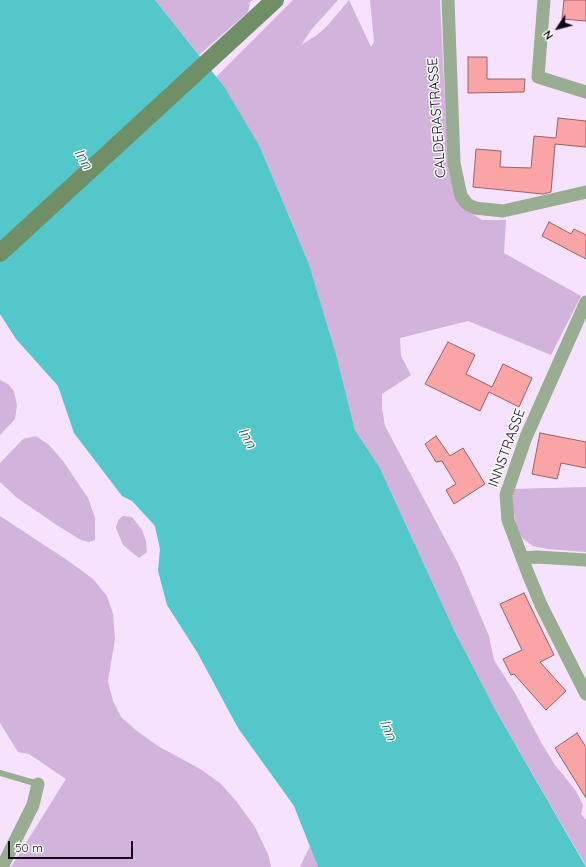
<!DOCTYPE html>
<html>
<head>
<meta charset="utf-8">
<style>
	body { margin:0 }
	#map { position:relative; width:586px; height:867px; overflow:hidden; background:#f6e2fc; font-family:Quicksand,sans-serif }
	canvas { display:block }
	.north { position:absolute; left:538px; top:8px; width:40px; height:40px; -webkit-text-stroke:3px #fff; paint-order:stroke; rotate:234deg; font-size:11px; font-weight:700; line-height:16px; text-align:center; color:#130817 }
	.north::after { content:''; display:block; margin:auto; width:14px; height:18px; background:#130817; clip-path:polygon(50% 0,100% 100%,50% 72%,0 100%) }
	.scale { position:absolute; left:8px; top:841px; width:125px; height:18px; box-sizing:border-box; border:2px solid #130817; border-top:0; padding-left:5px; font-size:12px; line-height:14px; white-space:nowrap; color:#130817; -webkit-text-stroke:3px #fff; paint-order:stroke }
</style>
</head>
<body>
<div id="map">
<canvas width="586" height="867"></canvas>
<div class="north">N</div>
<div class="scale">50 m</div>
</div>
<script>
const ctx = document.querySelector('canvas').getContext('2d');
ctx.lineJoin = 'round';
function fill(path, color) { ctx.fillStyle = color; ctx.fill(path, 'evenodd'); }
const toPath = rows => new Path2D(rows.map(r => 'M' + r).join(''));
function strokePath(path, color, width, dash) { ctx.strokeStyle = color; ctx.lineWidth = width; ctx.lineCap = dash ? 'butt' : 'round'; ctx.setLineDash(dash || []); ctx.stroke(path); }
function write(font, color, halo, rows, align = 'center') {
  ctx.font = font + ' Quicksand,sans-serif'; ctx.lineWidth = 3; ctx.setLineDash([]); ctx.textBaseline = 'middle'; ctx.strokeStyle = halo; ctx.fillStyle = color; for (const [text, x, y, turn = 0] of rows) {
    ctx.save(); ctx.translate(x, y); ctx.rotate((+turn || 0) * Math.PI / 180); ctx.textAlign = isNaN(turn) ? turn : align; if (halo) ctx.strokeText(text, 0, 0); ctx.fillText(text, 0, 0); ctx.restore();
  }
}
const green = toPath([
	[155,0,253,0,250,2,248,12,199,55],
	[293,0,338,0,311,30,301,45,317,35,328,25,349,0,371,47,374,42,370,0,440,0,447,140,455,193,464,209,482,220,506,220,504,253,581,296,551,355,468,321,400,338,401,356,411,375,382,394,382,408,385,426,458,563,489,636,494,660,515,693,542,744,555,765,576,791,583,805,581,814,586,820,586,866,496,711,455,632,380,468,355,430,336,354,309,264,260,147,216,77],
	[0,380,8,384,14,391,17,406,15,419,0,435],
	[36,436,49,445,63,461,88,498,95,518,95,540,89,542,81,540,58,526,16,497,0,482,0,463,23,439],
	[586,487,586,552,548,549,533,546,522,538,517,528,513,508,512,489],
	[0,516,67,560,93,579,107,596,113,614,115,639,108,681,113,701,121,717,137,731,158,746,202,770,221,784,237,802,255,827,268,854,271,867,11,867,66,779,29,754,18,752,0,723],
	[123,516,132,517,142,530,146,541,147,552,139,558,123,545,116,528,118,520],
	[310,846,318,867,300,867]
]);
const water = toPath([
	[0,0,155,0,225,88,260,147,309,264,336,354,355,430,380,468,455,632,496,711,586,867,318,867,294,806,238,728,197,652,167,605,158,571,160,549,155,526,132,501,122,496,74,433,58,386,16,339,0,314]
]);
const building = toPath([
	[564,0,586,0,586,21,562,19,564,0],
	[468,57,487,57,487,79,525,79,524,92,468,93,468,57],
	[558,118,586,121,586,147,555,144,551,192,543,194,473,187,476,149,501,151,500,167,531,168,534,136,556,138,558,118],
	[549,222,571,234,574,229,586,235,586,259,542,236,549,222],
	[448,342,475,355,466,374,492,387,503,364,532,378,519,407,489,392,480,411,425,384,448,342],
	[540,433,586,442,586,468,561,463,557,479,532,474,540,433],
	[436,436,450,456,463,448,485,484,454,504,446,490,456,484,442,461,436,462,425,444,436,436],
	[524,593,554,655,540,662,566,691,546,710,514,674,511,675,503,659,522,650,500,604,524,593],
	[577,733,586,747,586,798,555,748,577,733]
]);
const service = toPath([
	[0,773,38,784]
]);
const minor = toPath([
	[448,0,454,163,461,196,467,204,475,208,503,211,586,192],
	[544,0,538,77,586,92],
	[586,302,526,437,506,495,508,520,527,571,541,605,586,694],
	[522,558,537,557,586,560],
	[2,867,33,805,38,784]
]);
const secondary = toPath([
	[0,253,275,0]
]);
const streetNames = [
	["CALDERASTRASSE",437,118,-94],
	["INNSTRASSE",507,448,-70]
];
const waterNames = [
	["Inn",83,159,59],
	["Inn",247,438,62],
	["Inn",388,730,67]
];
fill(green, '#d1b3db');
fill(water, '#54c7ca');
fill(building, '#faa4a6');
strokePath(building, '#986364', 1);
strokePath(service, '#98ad91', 6);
strokePath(minor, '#98ad91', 13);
strokePath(secondary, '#708f66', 18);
write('14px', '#130817', '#fff', streetNames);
write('italic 15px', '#245557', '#fff', waterNames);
</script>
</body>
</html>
